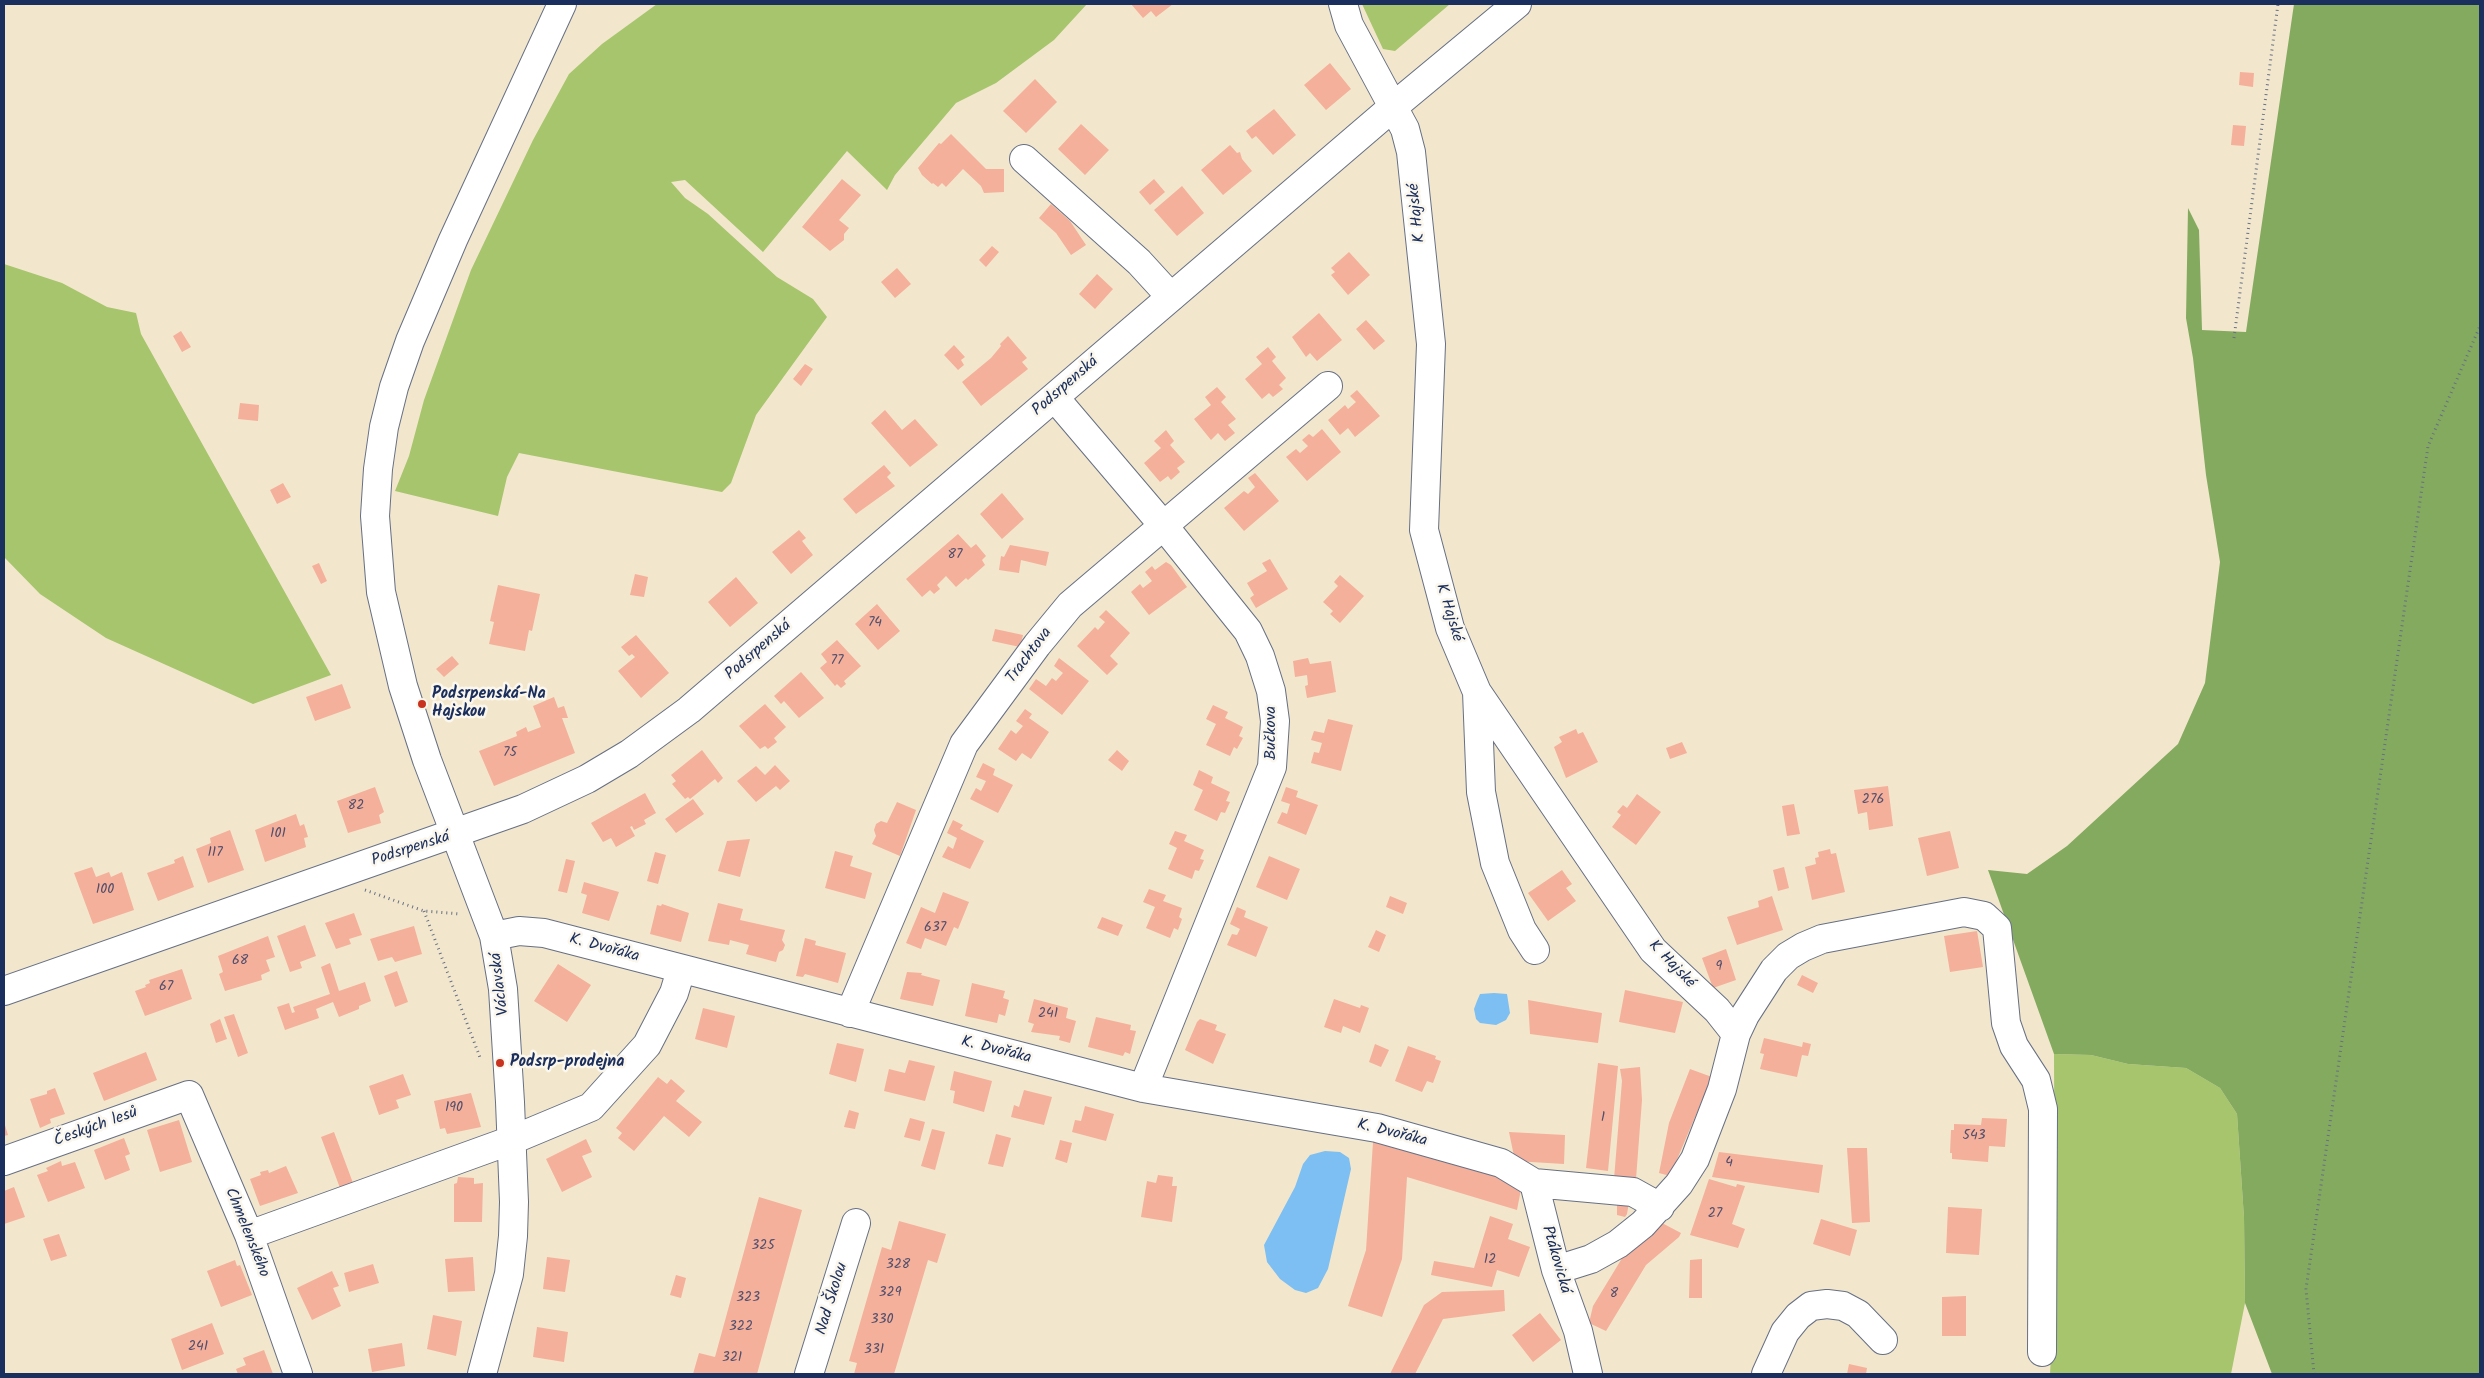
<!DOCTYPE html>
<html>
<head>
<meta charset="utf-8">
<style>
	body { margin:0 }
	#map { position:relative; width:2484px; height:1378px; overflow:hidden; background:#f2e7cc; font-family:Kalam,sans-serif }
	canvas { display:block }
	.frame { position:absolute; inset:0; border:5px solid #1b2f5e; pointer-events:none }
</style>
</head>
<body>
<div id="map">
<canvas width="2484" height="1378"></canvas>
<div class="frame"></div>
</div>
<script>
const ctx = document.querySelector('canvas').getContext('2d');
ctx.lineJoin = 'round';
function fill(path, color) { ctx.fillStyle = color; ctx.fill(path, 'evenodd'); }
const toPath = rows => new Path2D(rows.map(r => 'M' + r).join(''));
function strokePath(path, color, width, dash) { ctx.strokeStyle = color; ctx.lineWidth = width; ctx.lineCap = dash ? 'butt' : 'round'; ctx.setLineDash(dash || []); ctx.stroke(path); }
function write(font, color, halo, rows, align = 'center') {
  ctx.font = font + ' Kalam,sans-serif'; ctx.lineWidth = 5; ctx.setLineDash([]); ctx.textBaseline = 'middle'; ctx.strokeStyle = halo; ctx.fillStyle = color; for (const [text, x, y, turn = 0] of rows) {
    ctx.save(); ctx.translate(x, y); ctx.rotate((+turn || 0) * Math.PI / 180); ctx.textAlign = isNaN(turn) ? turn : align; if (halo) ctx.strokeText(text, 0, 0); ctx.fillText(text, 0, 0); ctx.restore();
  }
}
const green = toPath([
	[657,4,1087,4,1054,40,996,83,956,103,895,175,887,190,847,151,763,252,685,180,671,182,685,198,708,214,777,277,813,299,827,317,756,415,731,483,722,492,519,453,507,477,498,516,395,491,409,456,424,400,471,270,533,140,569,74,602,44],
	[1362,4,1450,4,1395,51,1383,49],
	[4,264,62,283,107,307,136,313,141,334,331,675,253,704,106,638,40,594,4,557],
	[2054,1054,2091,1055,2128,1064,2186,1068,2220,1088,2237,1114,2244,1218,2245,1303,2231,1374,2050,1374,2055,1283]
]);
const forest = toPath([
	[2294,4,2480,4,2480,1374,2272,1374,2245,1303,2244,1218,2237,1114,2220,1088,2186,1068,2128,1064,2091,1055,2054,1054,1988,870,2027,874,2067,846,2178,744,2205,683,2220,562,2206,475,2193,358,2186,318,2188,208,2199,230,2202,330,2246,332]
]);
const water = toPath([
	[1494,993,1507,994,1510,1013,1506,1020,1496,1025,1480,1023,1476,1019,1474,1009,1477,1001,1480,994],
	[1325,1151,1340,1152,1349,1158,1351,1169,1328,1269,1318,1288,1306,1293,1295,1290,1280,1279,1267,1262,1264,1245,1295,1187,1303,1164,1310,1155]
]);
const building = toPath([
	[1131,4,1173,4,1156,17,1151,11,1143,18],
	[1330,63,1351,89,1326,110,1304,85],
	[2240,72,2254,73,2253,87,2239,85],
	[1035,79,1057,102,1026,133,1003,111],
	[1274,109,1296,135,1273,155,1256,136,1252,139,1246,131],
	[1081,124,1109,150,1085,175,1058,149],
	[2233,125,2246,126,2244,146,2231,145],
	[951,134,986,169,1004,169,1004,192,984,193,981,186,963,169,946,187,942,183,938,187,933,183,932,184,922,175,918,168,939,143,941,144],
	[1230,145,1237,153,1240,152,1242,159,1252,171,1223,195,1201,170],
	[842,179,861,195,839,220,849,228,844,234,844,240,830,251,802,227],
	[1154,179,1165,192,1150,205,1139,192],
	[1182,186,1204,213,1177,236,1154,210],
	[1051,204,1070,221,1086,245,1071,255,1056,233,1039,218],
	[992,246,999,252,986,267,979,260],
	[1349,252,1370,275,1348,295,1331,275,1335,272,1331,268],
	[897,268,911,284,895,298,881,282],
	[1097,274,1113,289,1095,309,1079,294],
	[1319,313,1342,340,1317,361,1310,353,1306,357,1292,337],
	[1366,320,1385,341,1374,350,1356,329],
	[181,331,191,347,182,352,173,336],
	[1008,336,1027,358,1022,362,1028,369,981,406,962,382,991,358,1001,346,1000,344],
	[954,345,965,357,961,360,964,365,958,370,944,355],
	[1268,347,1276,357,1272,361,1286,378,1279,385,1283,389,1273,397,1269,393,1262,399,1245,379,1262,364,1256,357],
	[805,364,813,369,801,386,793,379],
	[1217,387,1226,397,1221,402,1236,419,1228,425,1235,433,1225,441,1218,433,1211,440,1194,419,1211,405,1205,397],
	[1357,390,1380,416,1355,437,1348,428,1340,435,1328,420,1345,405,1348,409,1356,402,1350,396],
	[240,403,259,405,258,421,238,419],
	[885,410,902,430,915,419,938,445,910,467,871,423],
	[1322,429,1341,452,1307,481,1286,457,1296,449,1300,453,1308,446,1302,440,1309,434,1313,437],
	[1166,430,1174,441,1170,445,1185,462,1177,468,1180,472,1171,480,1168,476,1160,482,1144,463,1161,448,1154,441],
	[884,465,891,473,887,477,895,486,856,514,843,499],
	[1255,473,1279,501,1244,531,1224,508,1244,491,1248,494,1255,487,1248,478],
	[283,483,291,497,277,504,270,490],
	[1002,493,1024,519,1002,539,980,514],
	[799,530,806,538,802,541,813,555,791,574,772,552],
	[958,534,971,548,976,544,986,556,982,560,985,565,968,580,966,578,956,587,946,576,937,585,940,589,934,594,930,590,922,597,906,579],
	[1010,545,1049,552,1046,566,1021,560,1019,573,999,570,1001,556,1004,557],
	[1270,559,1288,589,1256,608,1250,598,1254,595,1247,583,1267,571,1262,563],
	[1166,562,1171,565,1187,587,1149,615,1131,592,1140,584,1143,588,1152,581,1145,572,1152,566,1155,570],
	[319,563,327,581,321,584,312,566],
	[635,574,648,577,644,597,630,595],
	[1340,575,1364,596,1340,623,1330,614,1333,611,1323,602,1338,586,1334,582],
	[736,577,758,603,730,627,708,602],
	[498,585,540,594,532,631,529,630,525,651,489,644,494,622,490,621],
	[877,604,900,631,878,650,855,624],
	[1106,610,1130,633,1110,656,1118,664,1107,675,1077,646,1095,627,1098,630,1105,622,1099,617],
	[995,629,1023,635,1020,647,992,641],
	[636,635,669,673,641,698,618,671,635,657,632,654,629,656,621,647],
	[837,640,861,666,844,681,846,684,841,688,837,684,835,686,820,668,827,662,821,654],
	[452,656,459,664,444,677,436,669],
	[1059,658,1089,681,1062,715,1029,689,1036,679,1046,686,1052,678,1056,681,1063,673,1054,666],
	[1308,658,1310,664,1331,661,1336,692,1307,698,1305,686,1308,685,1307,675,1295,677,1293,661],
	[801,672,824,698,799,718,784,701,781,704,774,696],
	[342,684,351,708,315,721,306,697],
	[554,697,558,708,564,706,568,718,562,718,575,753,494,786,479,751,517,736,516,732,526,727,528,732,541,727,533,706],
	[765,704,786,727,774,738,777,742,768,749,765,746,760,749,739,726],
	[1213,705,1228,712,1225,718,1243,727,1239,736,1243,738,1237,749,1234,747,1230,756,1206,745,1216,724,1206,719],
	[1025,709,1032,714,1029,718,1049,732,1031,759,1022,753,1016,761,998,749,1011,730,1016,734,1023,726,1016,721],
	[1328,719,1353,725,1341,771,1311,763,1314,752,1319,753,1322,743,1311,740,1314,731,1324,733],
	[1576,729,1578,734,1583,732,1598,762,1566,778,1554,747,1562,742,1559,737],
	[1682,742,1687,753,1670,759,1666,748],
	[702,750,723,778,718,783,715,779,690,799,688,797,685,799,672,784,676,781,671,775],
	[1117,750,1129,761,1122,771,1108,760],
	[983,763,995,769,993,775,1013,785,998,813,970,799,976,788,981,791,986,781,976,777],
	[775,765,790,781,780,790,776,786,756,802,737,781,756,766,765,775],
	[1199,770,1213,777,1211,783,1230,792,1226,801,1230,802,1225,813,1221,812,1217,821,1194,810,1203,790,1193,785],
	[1888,786,1893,826,1869,830,1867,812,1858,814,1854,790],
	[375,787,384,812,379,815,381,823,348,833,337,801],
	[1286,787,1298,791,1296,797,1318,805,1306,835,1277,823,1282,812,1287,814,1290,804,1281,801],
	[645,793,656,813,644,820,646,824,634,830,632,826,630,827,635,836,616,847,611,838,603,842,591,823],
	[1637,794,1661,812,1636,845,1612,827,1621,815,1617,812,1623,805,1627,808],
	[693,799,704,814,676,833,665,819],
	[897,802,916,810,900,856,872,844,876,836,874,830,876,824,881,821,887,823],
	[1794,804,1800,834,1787,836,1782,806],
	[296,814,300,826,304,824,308,837,304,838,306,847,265,862,255,830],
	[953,820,963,825,960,829,984,841,970,869,942,857,948,846,953,849,957,838,947,833],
	[230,830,244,870,208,883,196,849,211,843,210,838],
	[1175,831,1187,835,1184,841,1204,850,1200,859,1204,860,1199,871,1195,870,1192,879,1168,869,1177,848,1169,844],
	[1950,831,1959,868,1927,876,1918,838],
	[750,839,740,877,718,871,727,841],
	[1830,849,1831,854,1836,853,1845,892,1812,900,1805,867,1816,864,1815,858,1819,857,1818,852],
	[835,851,853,856,850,866,872,873,865,899,825,888],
	[655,852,666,855,658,884,647,881],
	[183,856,194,887,158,901,147,873,175,863,174,860],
	[1269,856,1300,869,1287,900,1256,887],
	[566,859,575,861,567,893,558,891],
	[92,867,96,877,109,872,111,877,122,872,134,910,93,924,74,873],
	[1784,867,1789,888,1778,891,1773,870],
	[1562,870,1572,884,1566,888,1576,901,1548,921,1528,893],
	[584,882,619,892,609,921,582,913,587,895,581,893],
	[1149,889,1166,895,1163,901,1182,908,1179,917,1182,919,1178,930,1174,928,1170,938,1146,928,1155,907,1143,902],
	[943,892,969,902,958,929,954,927,946,946,925,938,921,949,906,943,921,907,935,913],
	[1390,896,1407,903,1403,914,1386,907],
	[1772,896,1783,930,1737,945,1727,917,1759,907,1758,901],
	[718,903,743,909,740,920,785,930,782,940,785,945,783,950,779,952,776,962,746,954,749,945,730,940,729,945,708,941],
	[662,904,689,913,681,942,650,934,657,905,661,906],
	[1237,907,1246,911,1244,917,1268,927,1256,957,1227,945,1232,934,1237,935,1240,929,1230,924],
	[354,913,362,935,349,939,351,944,336,949,325,923],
	[1102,917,1123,925,1118,936,1097,928],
	[305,925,316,956,300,962,302,968,290,972,277,936],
	[414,926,422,954,395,962,392,957,378,961,370,939],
	[1376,930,1386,935,1379,952,1368,947],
	[1977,931,1983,967,1950,972,1944,936],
	[268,936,275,957,266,960,270,971,261,975,262,980,225,991,219,974,223,972,218,956],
	[805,938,816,941,815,945,846,953,838,983,805,974,803,977,796,976],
	[1726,949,1736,980,1713,988,1702,958],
	[330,963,339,991,365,982,371,1001,359,1006,359,1009,339,1017,333,1002,316,1009,319,1018,285,1030,277,1007,289,1003,292,1013,295,1012,293,1007,330,994,321,967],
	[558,964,591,985,567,1022,534,1001],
	[182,969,192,999,145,1016,135,991,146,987,145,985,150,983,149,980],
	[397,971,408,1002,395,1007,384,976],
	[907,972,922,973,921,975,940,980,933,1006,900,999],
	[1802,975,1818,983,1813,993,1797,985],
	[972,983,1005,991,1003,998,1009,1000,1005,1016,999,1014,997,1023,965,1016],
	[1625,990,1683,1002,1675,1033,1619,1022],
	[1034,999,1068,1008,1066,1018,1076,1021,1070,1043,1059,1040,1060,1036,1031,1032,1034,1024,1028,1022],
	[1334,999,1360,1008,1361,1005,1369,1008,1360,1033,1343,1026,1341,1033,1324,1027],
	[1528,1000,1602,1013,1598,1043,1530,1034],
	[703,1008,735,1016,727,1048,695,1039],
	[234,1014,248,1053,238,1057,224,1017],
	[1096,1017,1131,1025,1130,1030,1136,1031,1130,1054,1125,1052,1123,1056,1088,1047],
	[220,1019,227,1039,216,1043,210,1024],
	[1200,1019,1217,1025,1215,1030,1226,1034,1213,1064,1185,1050,1197,1022],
	[1764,1038,1802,1047,1803,1042,1811,1044,1808,1056,1802,1055,1797,1077,1760,1069,1764,1054,1760,1053],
	[837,1043,864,1049,856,1082,829,1074],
	[1375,1044,1389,1050,1381,1067,1369,1062],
	[1408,1046,1436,1056,1435,1059,1441,1061,1433,1083,1427,1081,1422,1092,1395,1081],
	[146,1052,157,1080,104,1101,93,1073],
	[909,1060,935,1066,925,1101,884,1091,889,1069,905,1073],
	[1598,1063,1618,1066,1608,1171,1586,1168],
	[1640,1067,1642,1100,1636,1179,1614,1179,1622,1081,1620,1069],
	[1690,1069,1712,1077,1670,1176,1659,1173,1669,1123],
	[954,1071,992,1081,984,1112,953,1103,955,1091,950,1090],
	[403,1074,411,1095,396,1100,399,1108,379,1115,369,1086],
	[658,1077,667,1084,671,1079,685,1091,676,1101,702,1122,689,1137,664,1116,634,1151,618,1138,622,1133,616,1128],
	[55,1088,65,1114,50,1119,51,1123,40,1128,30,1099,47,1094,47,1091],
	[1024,1090,1052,1097,1044,1125,1011,1117,1014,1105,1019,1107],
	[471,1093,481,1127,447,1134,445,1128,440,1129,434,1101],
	[1085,1106,1114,1114,1106,1141,1072,1132,1075,1120,1081,1121],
	[849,1110,859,1113,855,1129,844,1127],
	[910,1118,925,1122,920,1141,904,1137],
	[1982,1118,2007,1119,2005,1147,1989,1146,1988,1162,1952,1159,1952,1153,1950,1153,1951,1130,1954,1130,1954,1124,1981,1125],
	[179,1120,192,1162,160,1172,147,1130],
	[4,1122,8,1135,4,1136],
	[932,1129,945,1132,935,1170,921,1166],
	[334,1132,353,1183,340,1188,321,1137],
	[1509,1132,1565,1135,1564,1164,1515,1161],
	[996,1134,1011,1138,1003,1167,988,1164],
	[124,1138,130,1154,125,1156,130,1170,105,1180,94,1150],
	[586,1139,592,1152,582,1156,592,1177,562,1192,546,1159],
	[1060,1140,1072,1143,1067,1163,1055,1159],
	[1373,1142,1522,1184,1517,1210,1407,1177,1402,1259,1382,1317,1348,1306,1366,1250],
	[1847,1148,1867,1148,1870,1222,1852,1223],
	[1719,1152,1823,1165,1819,1193,1712,1177],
	[61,1161,62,1166,75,1162,85,1188,48,1202,37,1175,48,1171,46,1168],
	[286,1166,298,1193,260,1206,250,1179,261,1175,260,1172,268,1170,269,1173],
	[1158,1175,1173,1177,1172,1186,1177,1186,1172,1222,1141,1217,1147,1181,1156,1183],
	[458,1177,474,1178,474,1184,483,1183,482,1222,454,1222,454,1184,457,1183],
	[1709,1179,1736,1187,1737,1184,1745,1186,1732,1224,1745,1229,1738,1248,1690,1235],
	[14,1187,25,1217,4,1224,4,1191],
	[759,1197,802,1210,757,1374,693,1374,699,1353,715,1357],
	[1617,1202,1629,1202,1627,1214,1625,1217,1617,1215],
	[1948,1207,1982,1209,1979,1255,1946,1253],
	[1490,1216,1513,1224,1508,1239,1530,1247,1519,1277,1497,1270,1492,1287,1431,1275,1434,1261,1474,1268],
	[1821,1219,1857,1230,1850,1256,1813,1244],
	[899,1221,946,1234,937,1263,928,1260,894,1374,854,1374,857,1363,849,1361,882,1247,891,1250],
	[1662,1223,1681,1233,1679,1237,1646,1265,1606,1331,1589,1323,1593,1306,1627,1250],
	[59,1234,67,1256,51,1261,43,1239],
	[473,1257,475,1291,448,1292,445,1259],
	[547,1257,570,1260,565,1292,543,1289],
	[1702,1259,1702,1298,1689,1298,1690,1260],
	[235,1260,237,1266,240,1265,252,1295,221,1307,207,1271],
	[373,1264,379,1283,349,1292,344,1273],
	[332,1271,339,1286,333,1288,341,1306,312,1320,297,1288],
	[676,1275,686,1278,681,1298,670,1295],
	[1504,1290,1505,1311,1443,1319,1415,1374,1390,1374,1424,1305,1442,1292],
	[1966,1296,1966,1336,1942,1336,1942,1297],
	[1540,1313,1561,1340,1533,1362,1512,1335],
	[433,1315,462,1321,456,1356,427,1349],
	[212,1323,224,1354,182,1370,171,1339],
	[537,1327,568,1332,564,1362,533,1357],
	[402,1343,405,1366,372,1372,368,1349],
	[264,1350,273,1374,238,1374,236,1369,246,1365,243,1358],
	[1849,1364,1867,1368,1866,1374,1847,1374]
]);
const path = toPath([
	[2234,338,2278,4],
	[365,890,424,911,460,914],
	[424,911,481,1060],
	[2314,1374,2306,1289,2428,446,2480,326]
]);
const minor = toPath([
	[1343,4,1349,25,1405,129,1411,152,1431,344,1424,530,1450,628,1477,692,1653,950,1717,1010,1736,1034],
	[1024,159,1139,262,1171,297],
	[1055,398,1163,525,1248,631,1260,656,1271,691,1275,721,1272,767,1143,1088],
	[1477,692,1481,792,1495,863,1522,930,1535,950],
	[494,936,519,931,544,933,1143,1088,1377,1128,1501,1163,1534,1183,1556,1270,1578,1331,1588,1374],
	[850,1013,964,744,1037,645,1070,605,1328,386],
	[4,1161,189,1095,249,1235,298,1374],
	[1534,1183,1633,1192,1660,1207],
	[249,1235,512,1140,591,1107,647,1045,674,993,681,970],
	[1556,1270,1591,1259,1618,1244,1643,1224,1679,1184,1695,1159,1722,1089,1736,1034,1745,1015,1774,970,1788,956,1803,947,1822,939,1964,912,1984,916,1997,928,2006,1023,2014,1046,2036,1080,2043,1109,2042,1352],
	[482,1374,509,1274,513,1236,514,1202,510,1102,503,989,494,936,427,760,403,686,381,592,375,516,378,469,384,427,394,387,410,341,453,240,562,4],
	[809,1374,856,1223],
	[1766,1374,1785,1332,1798,1316,1811,1306,1827,1304,1843,1306,1858,1314,1883,1340]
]);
const major = toPath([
	[4,991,523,809,587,779,629,754,689,710,1393,107,1517,4]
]);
const markers = [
	[422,704,5,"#c8321e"],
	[500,1063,5,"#c8321e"]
];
const numberNames = [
	["87",955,556],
	["74",875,624],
	["77",837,662],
	["75",510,754],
	["276",1873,801],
	["82",356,807],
	["101",278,835],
	["117",215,854],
	["100",105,891],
	["637",935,929],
	["68",240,962],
	["9",1719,968],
	["67",166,988],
	["241",1048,1015],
	["190",454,1109],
	["1",1603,1119],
	["543",1974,1137],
	["4",1729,1164],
	["27",1715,1215],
	["325",763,1247],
	["12",1490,1261],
	["328",898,1266],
	["329",890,1294],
	["8",1614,1295],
	["323",748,1299],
	["330",882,1321],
	["322",741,1328],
	["241",198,1348],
	["331",874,1351],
	["321",732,1359]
];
const streetNames = [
	["K Hajské",1418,213,-96],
	["Podsrpenská",1066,387,-41],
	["K Hajské",1448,613,73],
	["Podsrpenská",759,651,-41],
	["Trachtova",1030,656,-53],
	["Bučkova",1272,733,-90],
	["Podsrpenská",411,850,-18],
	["K. Dvořáka",604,949,15],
	["K Hajské",1671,965,46],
	["Václavská",501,984,-97],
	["K. Dvořáka",996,1051,14],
	["Českých lesů",96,1128,-20],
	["K. Dvořáka",1392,1134,14],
	["Chmelenského",246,1233,68],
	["Ptákovická",1555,1260,74],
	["Nad Školou",833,1299,-73]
];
const poiNames = [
	["Podsrpenská-Na",432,695],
	["Hajskou",432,713],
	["Podsrp-prodejna",510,1063]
];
fill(green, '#a6c56d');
fill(forest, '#84aa60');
fill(water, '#7dbff2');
fill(building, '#f4b09a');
strokePath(minor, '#666f84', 30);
strokePath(major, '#666f84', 30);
strokePath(path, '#666f84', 3, [1, 4]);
strokePath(minor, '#fff', 28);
strokePath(major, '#fff', 28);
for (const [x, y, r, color] of markers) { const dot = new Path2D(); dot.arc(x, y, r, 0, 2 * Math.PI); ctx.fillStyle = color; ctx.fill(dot); strokePath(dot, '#fbf7ec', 2); }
write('14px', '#514f6d', null, numberNames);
write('16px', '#1b2f5e', '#fbf7ec', streetNames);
write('bold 16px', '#1b2f5e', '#fbf7ec', poiNames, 'left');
</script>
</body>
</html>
